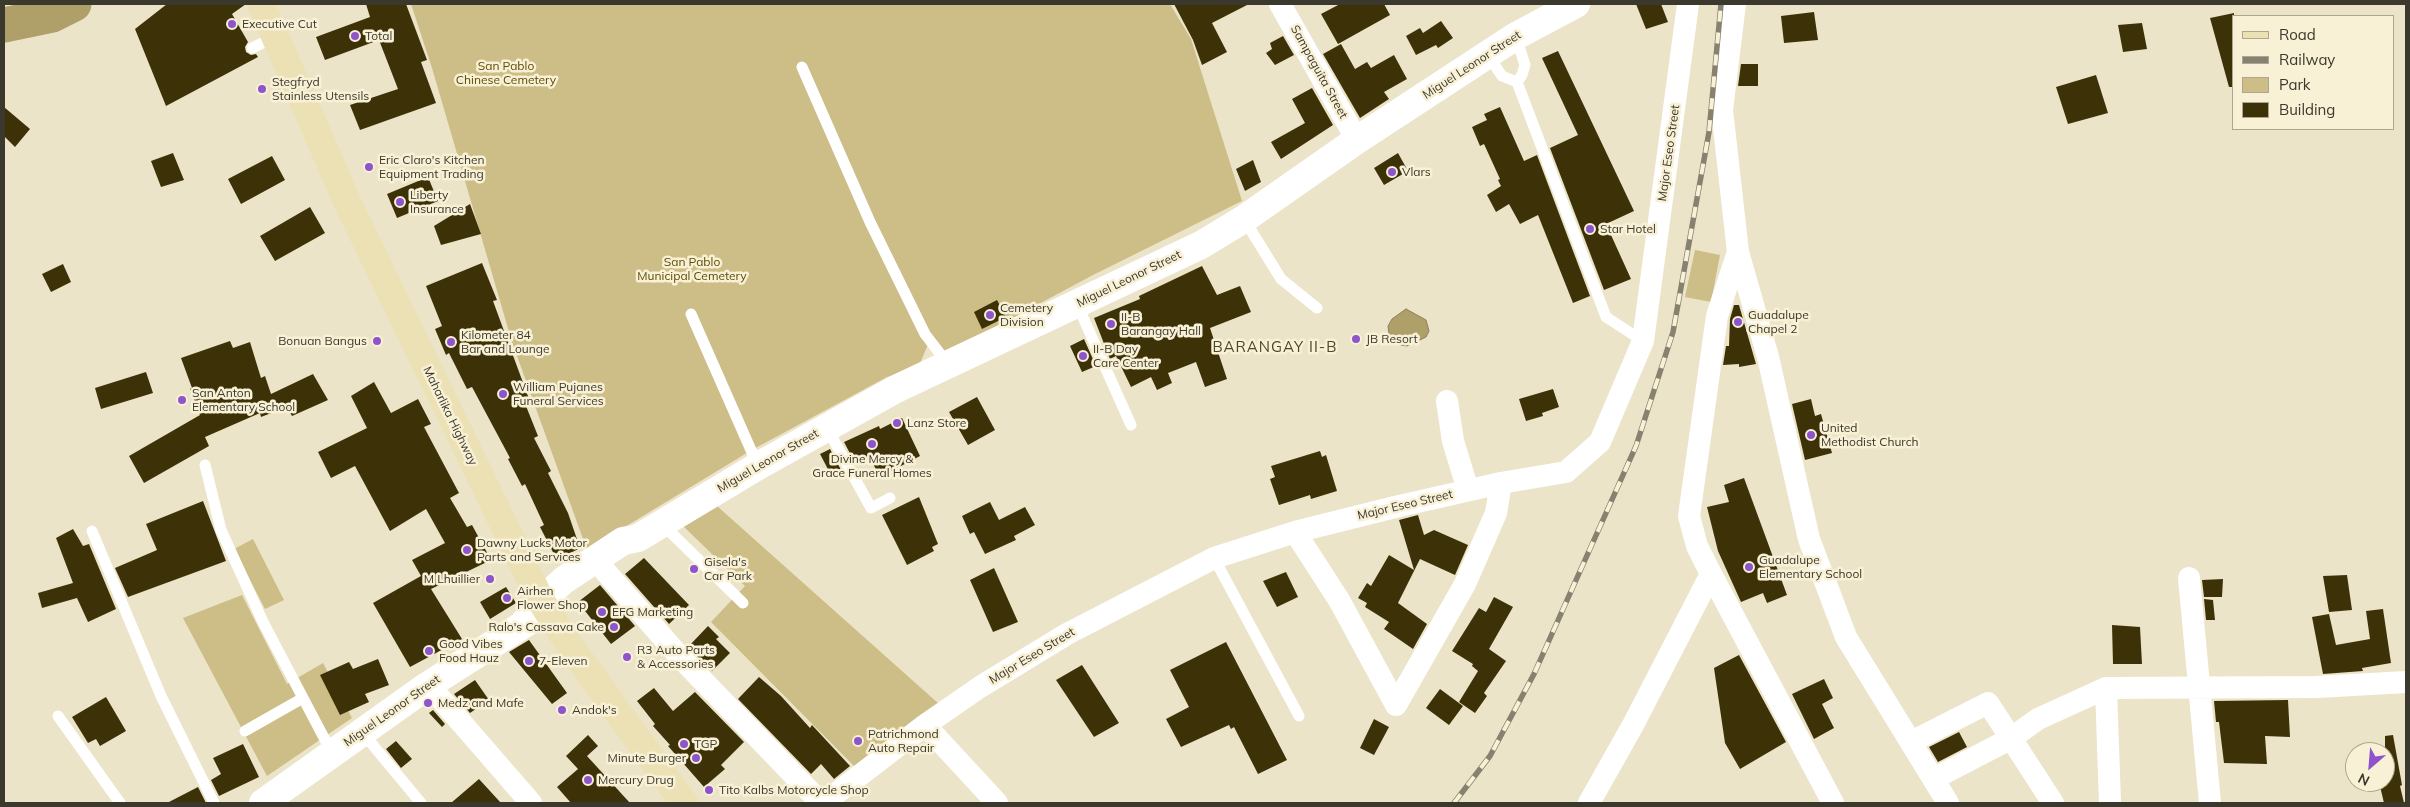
<!DOCTYPE html>
<html>
<head>
<meta charset="utf-8">
<style>
	body { margin:0 }
	#map { position:relative; width:2410px; height:807px; overflow:hidden; background:#ece4c9; font-family:Mulish,sans-serif }
	canvas { display:block }
	.frame { position:absolute; inset:0; border:5px solid #3b382d; pointer-events:none }
	.legend { position:absolute; left:2232px; top:15px; width:162px; height:115px; box-sizing:border-box; background:#f9f1d6; border:1px solid #ada792; margin:0; padding:6px 9px; list-style:none; font-size:15px; color:#3b382d }
	.legend li { display:flex; align-items:center; gap:10px; height:25px }
	.legend b { width:25px; border:1px solid #ada792 }
	.north { position:absolute; left:2345px; top:742px; width:50px; height:50px; box-sizing:border-box; background:#f9f1d6; border:1px solid #ada792; border-radius:50%; rotate:207deg; font-size:14px; font-weight:700; line-height:20px; text-align:center; color:#3b382d }
	.north::after { content:''; display:block; margin:auto; width:18px; height:22px; background:#8e54cb; clip-path:polygon(50% 0,100% 100%,50% 72%,0 100%) }
</style>
</head>
<body>
<div id="map">
<canvas width="2410" height="807"></canvas>
<div class="frame"></div>
<ul class="legend">
<li><b style="height:6px;background:#ece0b5"></b>Road</li>
<li><b style="height:6px;background:#878270"></b>Railway</li>
<li><b style="height:14px;background:#cdbd87"></b>Park</li>
<li><b style="height:14px;background:#3d3207"></b>Building</li>
</ul>
<div class="north">N</div>
</div>
<script>
const ctx = document.querySelector('canvas').getContext('2d');
ctx.lineJoin = 'round';
function fill(path, color) { ctx.fillStyle = color; ctx.fill(path, 'evenodd'); }
const toPath = rows => new Path2D(rows.map(r => 'M' + r).join(''));
function strokePath(path, color, width, dash) { ctx.strokeStyle = color; ctx.lineWidth = width; ctx.lineCap = dash ? 'butt' : 'round'; ctx.setLineDash(dash || []); ctx.stroke(path); }
function write(font, color, halo, rows, align = 'center') {
  ctx.font = font + ' Mulish,sans-serif'; ctx.lineWidth = 5; ctx.setLineDash([]); ctx.textBaseline = 'middle'; ctx.strokeStyle = halo; ctx.fillStyle = color; for (const [text, x, y, turn = 0] of rows) {
    ctx.save(); ctx.translate(x, y); ctx.rotate((+turn || 0) * Math.PI / 180); ctx.textAlign = isNaN(turn) ? turn : align; if (halo) ctx.strokeText(text, 0, 0); ctx.fillText(text, 0, 0); ctx.restore();
  }
}
const green = toPath([
	[411,4,1170,4,1191,39,1242,201,1093,275,979,336,944,359,929,342,918,368,887,377,750,451,587,550,512,342,432,68],
	[1695,250,1720,255,1711,302,1685,297],
	[717,506,939,704,856,768,711,622,745,586,682,525],
	[253,539,284,600,265,609,234,549],
	[242,595,287,684,323,663,352,718,267,776,183,618]
]);
const water = toPath([
	[1406,309,1426,320,1429,331,1426,337,1407,346,1396,344,1389,334,1388,326,1392,319,1406,309]
]);
const river = toPath([
	[4,25,52,15,74,4]
]);
const building = toPath([
	[167,4,246,4,232,14,248,42,245,47,246,52,251,55,256,54,258,57,166,106,135,29],
	[366,4,406,4,427,60,421,62,436,103,360,130,350,105,398,89,379,40,325,60,316,37,370,17],
	[1174,4,1249,4,1212,23,1227,52,1202,65,1193,40],
	[1340,4,1384,4,1390,15,1338,44,1321,14],
	[1636,4,1661,4,1668,22,1646,29],
	[1814,12,1818,40,1784,43,1781,16],
	[2234,13,2234,87,2229,87,2210,18],
	[1441,21,1453,38,1438,48,1436,45,1416,55,1406,36,1420,28,1423,33],
	[2142,23,2147,49,2123,52,2118,25],
	[1283,36,1294,55,1275,65,1266,53,1272,49,1270,43],
	[1341,44,1355,69,1367,62,1371,68,1394,55,1407,79,1384,92,1389,99,1360,118,1323,54],
	[1558,51,1634,211,1606,224,1631,279,1604,290,1550,148,1578,135,1542,58],
	[1741,64,1758,64,1758,86,1738,86],
	[2096,75,2108,113,2068,124,2056,87],
	[1312,88,1333,125,1281,159,1271,142,1305,123,1292,99],
	[4,107,30,129,15,147,4,136],
	[1500,107,1524,161,1537,155,1590,296,1573,303,1538,215,1520,224,1509,204,1496,212,1487,195,1501,186,1498,180,1500,179,1484,144,1480,146,1472,127,1487,120,1484,114],
	[173,153,184,180,161,187,151,161],
	[1398,153,1408,171,1384,185,1374,168],
	[272,156,285,180,241,204,228,179],
	[1253,160,1261,182,1245,191,1236,169],
	[428,177,438,201,397,218,387,194],
	[470,204,481,234,441,245,434,226],
	[310,207,325,233,275,261,260,236],
	[482,263,497,300,493,301,529,399,524,401,538,436,534,438,551,471,548,473,568,513,580,548,557,560,540,527,544,525,525,484,522,486,508,459,510,458,472,387,467,389,449,353,446,355,435,329,442,326,426,286],
	[63,264,71,282,51,292,42,274],
	[1202,266,1217,295,1240,286,1251,312,1210,328,1227,379,1205,387,1196,362,1168,373,1172,383,1157,390,1151,377,1131,387,1116,356,1110,359,1094,318,1140,299,1139,296],
	[997,300,1006,317,982,329,974,312],
	[1734,305,1739,305,1756,364,1739,367,1739,364,1723,365,1726,346,1729,346,1730,319],
	[1084,339,1096,366,1082,372,1070,346],
	[230,341,233,348,250,342,261,378,265,376,271,394,313,374,328,400,292,416,287,407,261,417,260,413,205,437,209,446,144,483,129,456,200,415,190,389,192,388,181,358],
	[146,372,153,393,101,409,95,388],
	[374,382,391,413,418,399,431,424,424,427,459,493,450,498,467,527,472,525,491,560,431,589,462,639,410,667,373,603,421,576,412,560,445,543,426,509,390,531,355,466,331,478,318,452,367,428,351,396],
	[1553,389,1559,407,1542,413,1543,416,1526,421,1519,399],
	[977,397,995,430,968,445,949,412],
	[1811,399,1815,416,1821,414,1832,453,1805,460,1792,404],
	[902,418,920,456,880,477,871,460,866,462,864,458,855,463,844,442,879,426,880,429],
	[830,449,841,470,831,475,820,454],
	[1320,451,1322,457,1326,455,1337,491,1311,499,1310,495,1279,505,1270,479,1275,477,1271,466],
	[1744,478,1787,595,1767,603,1763,593,1741,602,1718,551,1707,507,1729,502,1724,485],
	[919,497,938,544,932,547,934,551,907,565,882,515],
	[203,501,226,561,128,597,115,568,157,550,146,524],
	[990,502,999,520,1025,507,1035,525,1014,536,1016,540,985,554,974,532,970,534,962,516],
	[1418,515,1424,535,1434,530,1468,545,1455,575,1420,559,1398,603,1427,624,1413,649,1384,629,1389,622,1365,607,1367,603,1358,598,1367,583,1371,586,1389,555,1414,570,1399,520],
	[73,529,83,546,89,544,116,609,88,622,77,598,42,608,38,593,73,583,56,538],
	[644,558,689,605,669,624,625,574],
	[994,568,1018,622,993,632,970,580],
	[1286,572,1298,597,1277,607,1263,581],
	[2347,575,2352,610,2329,612,2323,576],
	[2223,579,2222,597,2204,597,2202,580],
	[600,585,635,626,611,644,578,602],
	[506,587,516,603,490,619,480,602],
	[1494,597,1513,607,1489,649,1506,661,1484,693,1487,696,1475,713,1459,702,1478,671,1472,666,1473,664,1452,651,1479,608,1486,612],
	[2204,599,2213,600,2215,620,2206,620],
	[2383,609,2391,663,2362,668,2363,671,2323,674,2312,617,2329,614,2336,645,2370,639,2366,611],
	[2112,625,2140,627,2142,664,2113,664],
	[708,626,719,637,716,639,730,653,712,671,688,647],
	[529,640,567,693,552,704,509,652],
	[1226,642,1287,760,1258,774,1234,727,1231,729,1229,725,1181,747,1166,719,1189,707,1170,670],
	[1739,655,1786,742,1740,769,1725,743,1714,668],
	[378,659,389,685,365,694,369,702,340,715,320,675,349,662,353,669],
	[1082,665,1119,723,1094,737,1056,680],
	[759,677,781,696,810,728,812,725,850,766,834,779,821,764,811,774,738,699],
	[1824,679,1833,698,1822,704,1834,728,1814,739,1792,694],
	[475,680,489,700,470,713,454,694],
	[654,688,673,711,695,692,744,742,721,765,725,769,704,787,668,746,670,745,653,726,655,724,637,701],
	[1440,689,1463,706,1449,725,1426,708],
	[106,697,126,731,100,746,96,739,88,743,72,717],
	[2288,700,2290,737,2265,736,2267,764,2224,763,2219,722,2216,722,2214,701],
	[433,710,445,724,442,727,429,713],
	[1374,719,1389,727,1374,755,1360,748],
	[1959,732,1967,747,1938,762,1929,747],
	[588,735,598,746,587,756,630,803,571,803,557,787,578,769,566,756],
	[2393,735,2402,785,2400,786,2404,803,2384,803,2379,782,2385,782,2385,736],
	[396,741,412,759,401,768,386,749],
	[243,744,259,777,219,796,211,780,221,774,213,758],
	[479,779,501,803,451,803],
	[198,787,206,803,167,803]
]);
const lane = toPath([
	[252,48,275,37],
	[1488,55,1502,76,1517,82,1522,75,1525,65,1516,37],
	[802,67,870,222,925,334,948,364],
	[1517,82,1606,317,1643,341],
	[1244,219,1281,279,1317,308],
	[1077,304,1131,425],
	[691,314,758,466],
	[827,428,871,508,890,498],
	[205,465,221,530,263,622,332,753],
	[662,524,743,603],
	[92,531,161,696,214,803],
	[1214,558,1299,716],
	[58,716,120,803],
	[245,731,303,698],
	[362,732,421,803]
]);
const street = toPath([
	[1280,4,1357,140],
	[1735,4,1722,110,1738,252,1768,357,1809,539,1846,637,1948,803],
	[1738,252,1717,316,1689,516,1697,546,1711,574,1833,803],
	[1447,401,1453,441,1468,490],
	[1295,532,1339,600,1396,705],
	[605,571,679,656,821,803],
	[2189,578,2210,803],
	[427,686,440,698,531,803],
	[2106,688,2110,803],
	[1396,705,1465,584,1496,513,1501,483],
	[925,725,997,803],
	[1911,742,1988,703,2053,803],
	[1933,779,2010,739,2038,719,2106,688,2317,687,2406,682],
	[824,803,925,725,980,687,1067,634,1214,558,1295,532,1395,507,1501,483,1566,472,1600,442,1643,341,1688,4],
	[1589,803,1633,725,1711,574]
]);
const secondary = toPath([
	[524,623,541,601,564,580,623,541,638,538,758,466,896,389,1201,245,1244,219,1357,140,1516,36,1576,4],
	[263,803,427,686,540,614]
]);
const primary = toPath([
	[261,4,349,206,541,601,570,646,684,803]
]);
const rail = toPath([
	[1454,803,1490,756,1534,674,1636,446,1673,332,1709,132,1721,4]
]);
const markers = [
	[232,24,5,"#8e54cb"],
	[355,36,5,"#8e54cb"],
	[262,89,5,"#8e54cb"],
	[369,167,5,"#8e54cb"],
	[1392,172,5,"#8e54cb"],
	[400,202,5,"#8e54cb"],
	[1590,229,5,"#8e54cb"],
	[990,315,5,"#8e54cb"],
	[1738,322,5,"#8e54cb"],
	[1111,324,5,"#8e54cb"],
	[1356,339,5,"#8e54cb"],
	[377,341,5,"#8e54cb"],
	[451,342,5,"#8e54cb"],
	[1083,356,5,"#8e54cb"],
	[503,394,5,"#8e54cb"],
	[182,400,5,"#8e54cb"],
	[897,423,5,"#8e54cb"],
	[1811,435,5,"#8e54cb"],
	[872,444,5,"#8e54cb"],
	[467,550,5,"#8e54cb"],
	[1749,567,5,"#8e54cb"],
	[694,569,5,"#8e54cb"],
	[490,579,5,"#8e54cb"],
	[507,598,5,"#8e54cb"],
	[602,612,5,"#8e54cb"],
	[614,627,5,"#8e54cb"],
	[429,651,5,"#8e54cb"],
	[627,657,5,"#8e54cb"],
	[529,661,5,"#8e54cb"],
	[428,703,5,"#8e54cb"],
	[562,710,5,"#8e54cb"],
	[858,741,5,"#8e54cb"],
	[684,744,5,"#8e54cb"],
	[696,758,5,"#8e54cb"],
	[588,780,5,"#8e54cb"],
	[709,790,5,"#8e54cb"]
];
const poiNames = [
	["Executive Cut",242,24],
	["Total",365,36],
	["Stegfryd",272,82],
	["Stainless Utensils",272,96],
	["Eric Claro's Kitchen",379,160],
	["Equipment Trading",379,174],
	["Vlars",1402,172],
	["Liberty",410,195],
	["Insurance",410,209],
	["Star Hotel",1600,229],
	["Cemetery",1000,308],
	["Division",1000,322],
	["Guadalupe",1748,315],
	["Chapel 2",1748,329],
	["II-B",1121,317],
	["Barangay Hall",1121,331],
	["Kilometer 84",461,335],
	["Bar and Lounge",461,349],
	["JB Resort",1366,339],
	["Bonuan Bangus",367,341,"right"],
	["II-B Day",1093,349],
	["Care Center",1093,363],
	["William Pujanes",513,387],
	["Funeral Services",513,401],
	["San Anton",192,393],
	["Elementary School",192,407],
	["Lanz Store",907,423],
	["United",1821,428],
	["Methodist Church",1821,442],
	["Divine Mercy &",872,459,"center"],
	["Grace Funeral Homes",872,473,"center"],
	["Dawny Lucks Motor",477,543],
	["Parts and Services",477,557],
	["Guadalupe",1759,560],
	["Elementary School",1759,574],
	["Gisela's",704,562],
	["Car Park",704,576],
	["M Lhuillier",480,579,"right"],
	["Airhen",517,591],
	["Flower Shop",517,605],
	["EFG Marketing",612,612],
	["Ralo's Cassava Cake",604,627,"right"],
	["Good Vibes",439,644],
	["Food Hauz",439,658],
	["R3 Auto Parts",637,650],
	["& Accessories",637,664],
	["7-Eleven",539,661],
	["Medz and Mafe",438,703],
	["Andok's",572,710],
	["Patrichmond",868,734],
	["Auto Repair",868,748],
	["TGP",694,744],
	["Minute Burger",686,758,"right"],
	["Mercury Drug",598,780],
	["Tito Kalbs Motorcycle Shop",719,790]
];
const streetNames = [
	["Miguel Leonor Street",1472,65,-33],
	["Sampaguita Street",1319,72,61],
	["Major Eseo Street",1669,153,-82],
	["Miguel Leonor Street",1129,279,-26],
	["Maharlika Highway",450,416,64],
	["Miguel Leonor Street",768,461,-30],
	["Major Eseo Street",1405,505,-13],
	["Major Eseo Street",1032,656,-31],
	["Miguel Leonor Street",392,711,-35]
];
const parkNames = [
	["San Pablo",506,66],
	["Chinese Cemetery",506,80],
	["San Pablo",692,262],
	["Municipal Cemetery",692,276]
];
const quarterNames = [
	["BARANGAY II-B",1275,347]
];
fill(green, '#cdbd87');
fill(water, '#af9f69');
strokePath(water, '#8c8057', 1);
strokePath(river, '#af9f69', 35);
fill(building, '#3d3207');
strokePath(lane, '#fff', 11);
strokePath(street, '#fff', 22);
strokePath(secondary, '#fff', 28);
strokePath(primary, '#ece0b5', 28);
strokePath(rail, '#878270', 5.5);
strokePath(rail, '#f9f1d6', 4, [11]);
for (const [x, y, r, color] of markers) { const dot = new Path2D(); dot.arc(x, y, r, 0, 2 * Math.PI); ctx.fillStyle = color; ctx.fill(dot); strokePath(dot, '#f9f1d6', 2); }
write('12px', '#3b382d', '#f9f1d6', poiNames, 'left');
write('12px', '#3b382d', '#f9f1d6', streetNames);
write('12px', '#5d4c06', '#f9f1d6', parkNames);
ctx.letterSpacing = '1px';
write('15px', '#4d462f', '#f9f1d6', quarterNames);
ctx.letterSpacing = '0px';
</script>
</body>
</html>
